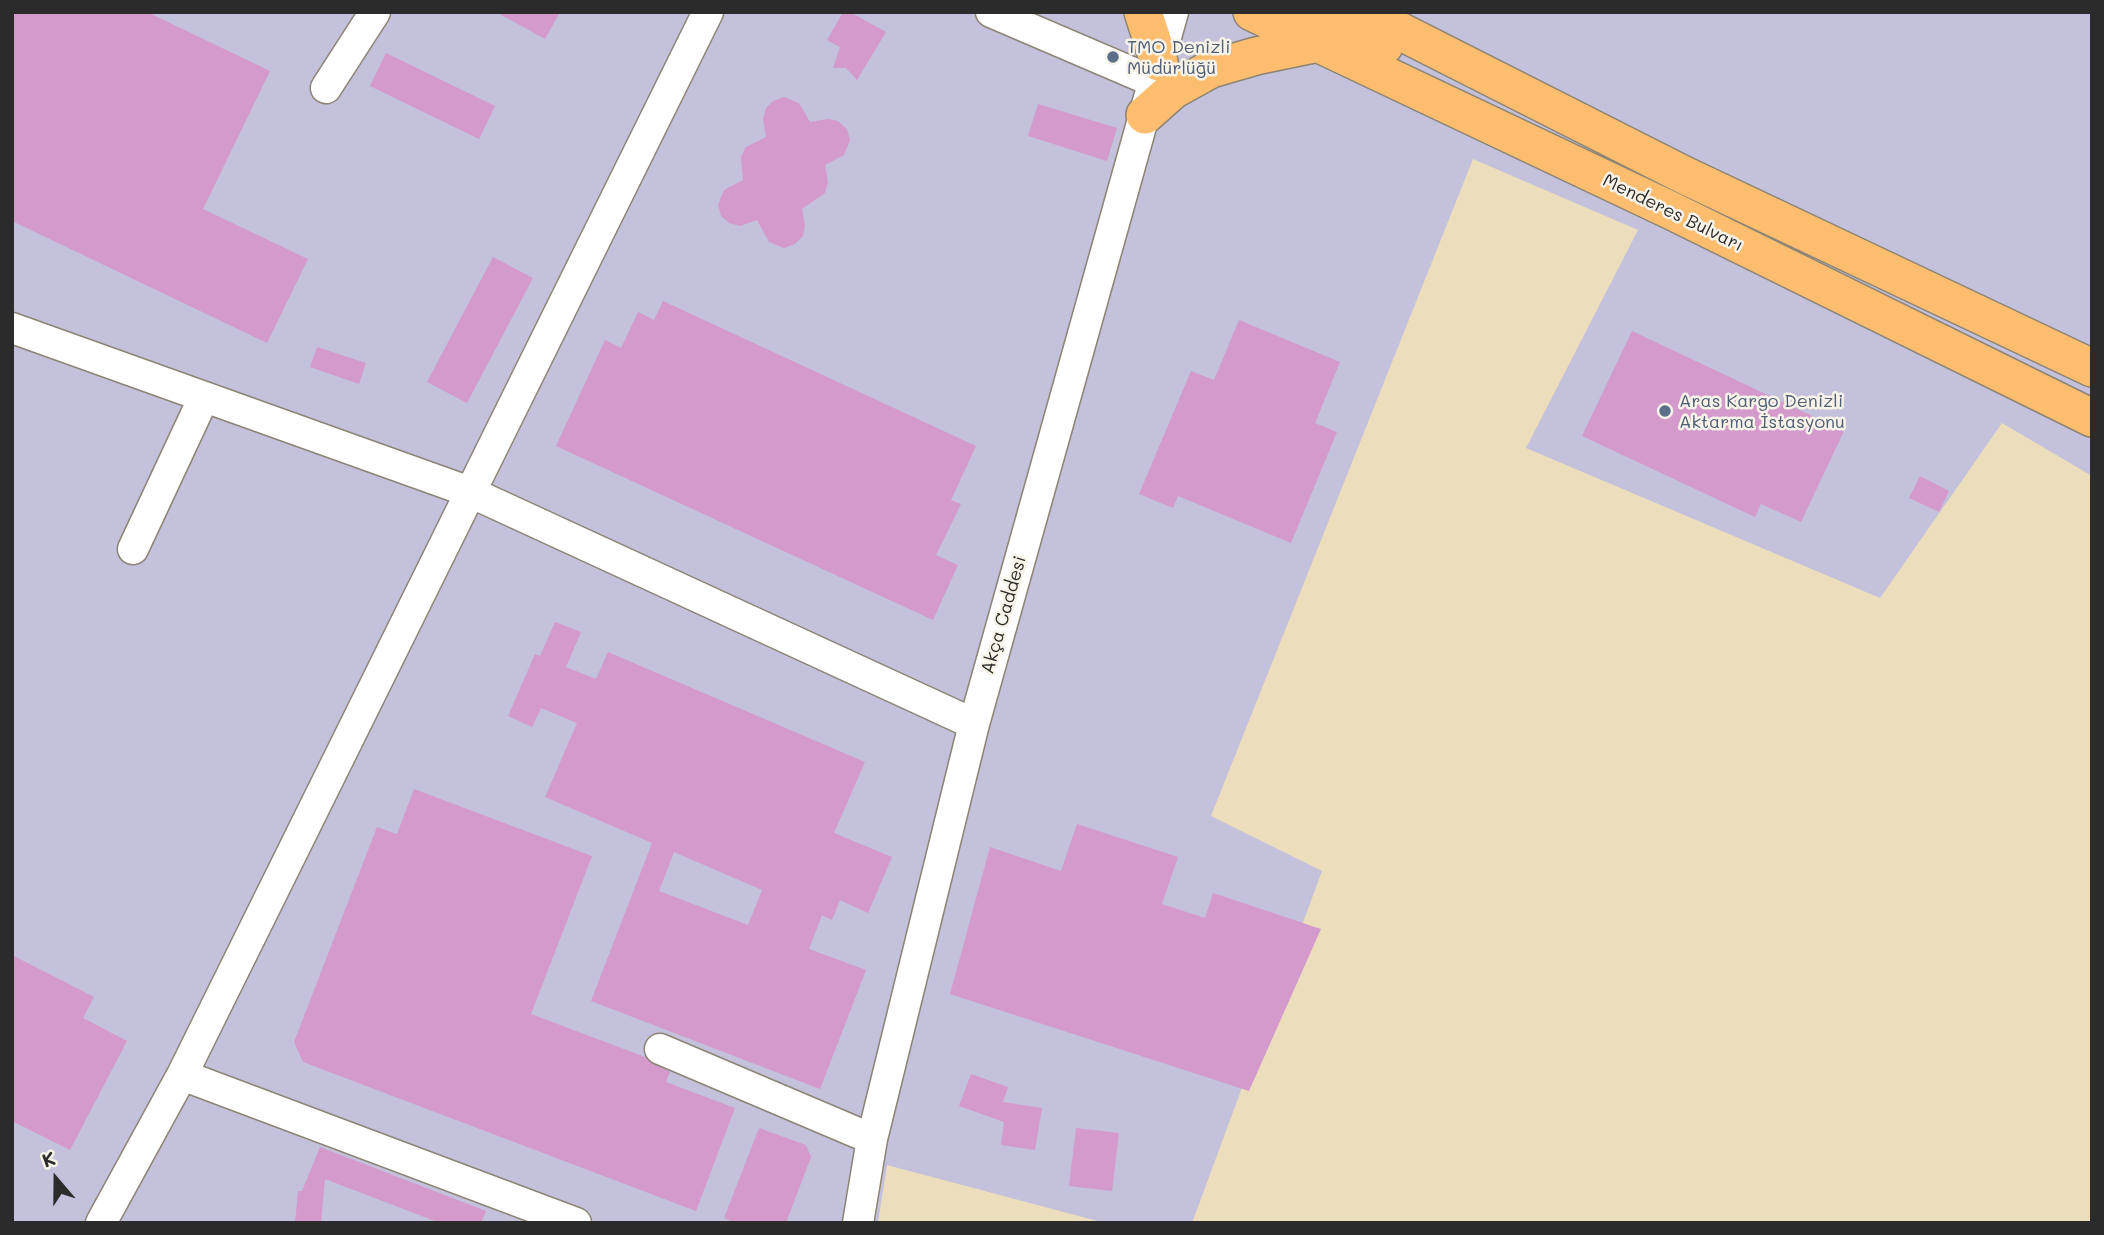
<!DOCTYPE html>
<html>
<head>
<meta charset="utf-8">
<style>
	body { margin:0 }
	#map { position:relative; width:2104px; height:1235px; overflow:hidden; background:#ecdebc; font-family:Mali,sans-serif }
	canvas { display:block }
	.frame { position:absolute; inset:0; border:14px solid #2b2b2b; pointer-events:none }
	.north { position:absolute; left:21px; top:1144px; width:70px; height:70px; -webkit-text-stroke:5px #f7f3e8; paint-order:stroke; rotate:340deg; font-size:19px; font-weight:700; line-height:28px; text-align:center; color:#2b2b2b }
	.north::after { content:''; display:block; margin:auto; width:24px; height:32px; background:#2b2b2b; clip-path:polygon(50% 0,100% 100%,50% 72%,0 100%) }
</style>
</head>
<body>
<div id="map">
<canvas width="2104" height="1235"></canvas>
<div class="frame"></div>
<div class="north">K</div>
</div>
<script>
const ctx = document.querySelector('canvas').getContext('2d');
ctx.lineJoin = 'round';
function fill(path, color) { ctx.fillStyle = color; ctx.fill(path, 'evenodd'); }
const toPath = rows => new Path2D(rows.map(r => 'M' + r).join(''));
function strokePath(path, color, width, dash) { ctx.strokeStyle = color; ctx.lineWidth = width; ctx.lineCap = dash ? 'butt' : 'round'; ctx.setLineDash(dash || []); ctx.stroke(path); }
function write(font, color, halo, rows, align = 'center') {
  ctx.font = font + ' Mali,sans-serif'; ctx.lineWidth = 5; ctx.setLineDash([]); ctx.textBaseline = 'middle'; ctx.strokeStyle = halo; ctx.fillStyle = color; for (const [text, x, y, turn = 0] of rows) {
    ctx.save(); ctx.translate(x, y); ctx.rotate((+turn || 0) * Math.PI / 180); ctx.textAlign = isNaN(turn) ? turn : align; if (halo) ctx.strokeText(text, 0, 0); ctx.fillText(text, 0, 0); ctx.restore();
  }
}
const industrial = toPath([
	[12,12,2092,12,2092,476,2002,423,1880,598,1526,448,1638,230,1473,159,1211,816,1322,871,1192,1223,1105,1223,887,1165,878,1223,12,1223]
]);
const building = toPath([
	[12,12,147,12,270,71,203,209,308,259,267,343,12,221],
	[496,12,560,12,545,39],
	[843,12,850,12,886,32,857,80,846,68,833,68,840,47,827,40],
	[386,53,495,106,479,139,370,86],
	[784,97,799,103,810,122,828,119,838,121,847,129,850,140,844,155,825,165,828,182,825,193,802,209,805,225,803,236,795,244,784,248,769,242,757,220,740,226,729,223,721,216,718,205,724,190,743,180,741,157,746,147,766,137,763,119,766,108,773,101],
	[1038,104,1117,128,1107,161,1028,136],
	[493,257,533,278,467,403,427,382],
	[663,301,976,446,951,500,961,504,936,555,958,565,933,620,556,446,605,340,621,348,638,312,654,320],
	[1239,320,1340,362,1315,423,1337,432,1291,543,1178,496,1173,508,1139,494,1191,371,1214,380],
	[1632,331,1844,431,1801,522,1761,504,1755,517,1582,436],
	[317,347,366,363,359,384,310,367],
	[1920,476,1949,491,1939,512,1909,498],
	[555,622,581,632,566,667,596,679,608,652,865,762,834,833,892,857,868,913,840,900,832,920,822,915,809,949,866,970,820,1089,591,1001,652,843,545,797,577,723,541,708,532,727,508,716,535,654,540,656],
	[674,852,762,890,748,925,659,891],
	[414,789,592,856,531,1014,645,1057,670,1072,666,1082,735,1108,696,1211,303,1062,294,1042,377,827,397,834],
	[1077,824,1178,857,1162,904,1205,918,1213,893,1321,929,1249,1091,950,994,990,847,1061,871],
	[12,955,94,997,83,1018,127,1041,70,1150,12,1121],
	[971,1074,1008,1087,1003,1102,1042,1108,1035,1150,1001,1145,1004,1122,959,1106],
	[759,1128,806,1145,811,1157,786,1223,735,1223,724,1218],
	[1076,1128,1119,1133,1112,1191,1069,1186],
	[320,1147,486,1211,481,1223,440,1223,325,1179,321,1223,295,1223,298,1191,302,1191]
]);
const minor = toPath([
	[991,12,1173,90],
	[326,88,375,12],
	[12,328,470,492,974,724],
	[133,549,204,397],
	[660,1049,872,1139],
	[182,1075,576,1223],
	[101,1223,182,1075,708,12],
	[858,1223,872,1139,974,724,1173,12]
]);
const major = toPath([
	[1143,12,1159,62],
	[1252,12,1672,211,2092,418],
	[1318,12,1384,46],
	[1362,12,1684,175,2092,368],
	[1145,115,1173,90,1211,69,1256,56,1319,43]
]);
const markers = [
	[1113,57,7,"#5c6f8a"],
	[1665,411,7,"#5c6f8a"]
];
const serviceNames = [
	["TMO Denizli",1127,47],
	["Müdürlüğü",1127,68],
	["Aras Kargo Denizli",1679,401],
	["Aktarma İstasyonu",1679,422]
];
const streetNames = [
	["Menderes Bulvarı",1673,213,26],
	["Akça Caddesi",1004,615,-74]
];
fill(industrial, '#c3c1db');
fill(building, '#d49acc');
strokePath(minor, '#8c8474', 33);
strokePath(major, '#8c8474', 40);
strokePath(minor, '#fff', 30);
strokePath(major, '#fcbd6f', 37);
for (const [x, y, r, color] of markers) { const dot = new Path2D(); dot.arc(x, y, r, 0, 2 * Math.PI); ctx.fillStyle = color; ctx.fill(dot); strokePath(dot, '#f7f3e8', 2.5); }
write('18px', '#4e5e75', '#f7f3e8', serviceNames, 'left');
write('18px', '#2b2b2b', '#f7f3e8', streetNames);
</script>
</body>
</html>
